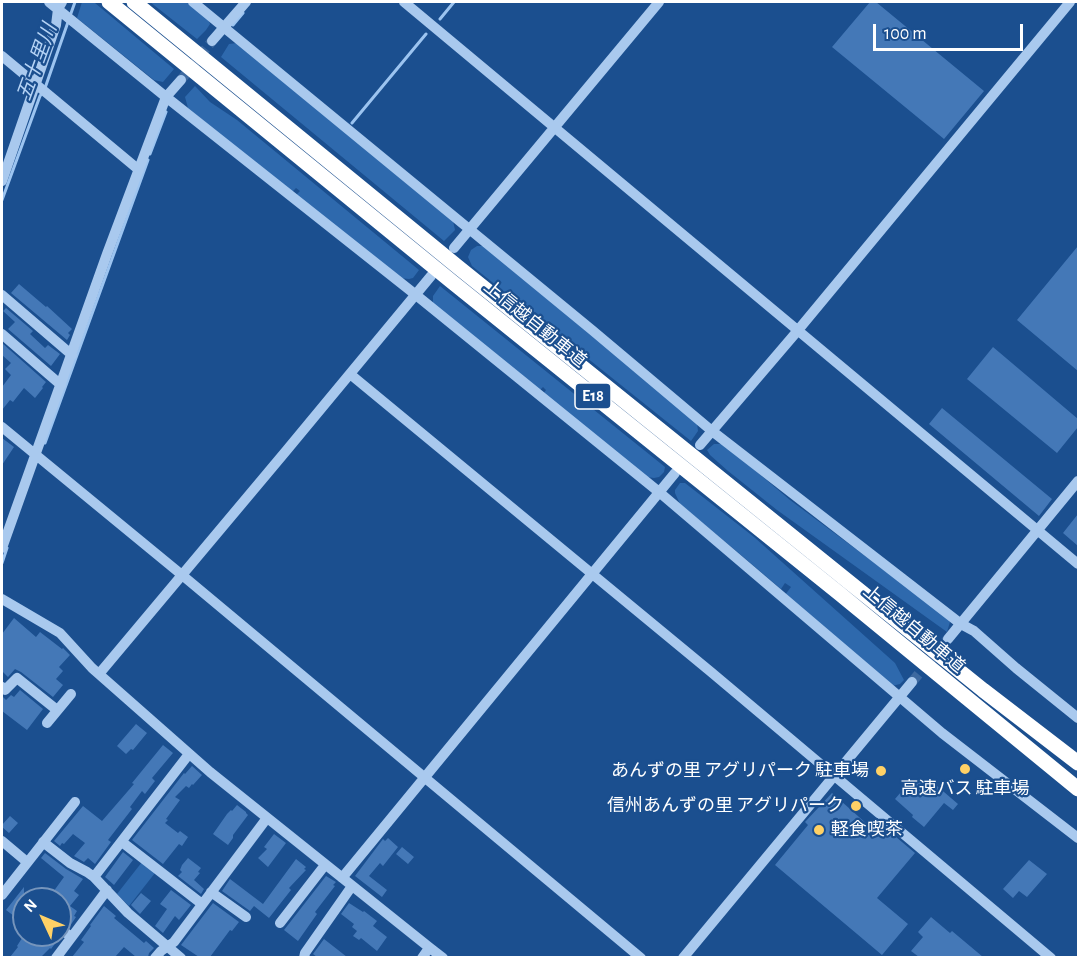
<!DOCTYPE html>
<html>
<head>
<meta charset="utf-8">
<style>
	body { margin:0 }
	#map { position:relative; width:1080px; height:959px; overflow:hidden; background:#1b4f8f; font-family:"Alegreya Sans",sans-serif }
	canvas { display:block }
	.frame { position:absolute; inset:0; border:3px solid #fff; pointer-events:none }
	.north { position:absolute; left:12px; top:887px; width:60px; height:60px; box-sizing:border-box; background:#1b4f8f; border:2px solid #7695bc; border-radius:50%; rotate:314deg; font-size:16px; font-weight:700; line-height:24px; text-align:center; color:#fff }
	.north::after { content:''; display:block; margin:auto; width:21px; height:27px; background:#ffd166; clip-path:polygon(50% 0,100% 100%,50% 72%,0 100%) }
	.scale { position:absolute; left:873px; top:24px; width:150px; height:27px; box-sizing:border-box; border:3px solid #fff; border-top:0; padding-left:8px; font-size:18px; line-height:21px; white-space:nowrap; color:#fff; -webkit-text-stroke:4px #1b4f8f; paint-order:stroke }
</style>
</head>
<body>
<div id="map">
<canvas width="1080" height="959"></canvas>
<div class="frame"></div>
<div class="north">N</div>
<div class="scale">100 m</div>
</div>
<script>
const ctx = document.querySelector('canvas').getContext('2d');
ctx.lineJoin = 'round';
function fill(path, color) { ctx.fillStyle = color; ctx.fill(path, 'evenodd'); }
const toPath = rows => new Path2D(rows.map(r => 'M' + r).join(''));
function strokePath(path, color, width, dash) { ctx.strokeStyle = color; ctx.lineWidth = width; ctx.lineCap = dash ? 'butt' : 'round'; ctx.setLineDash(dash || []); ctx.stroke(path); }
function write(font, color, halo, rows, align = 'center') {
  ctx.font = font + ' "Alegreya Sans","Noto Sans JP",sans-serif'; ctx.lineWidth = 4.5; ctx.setLineDash([]); ctx.textBaseline = 'middle'; ctx.strokeStyle = halo; ctx.fillStyle = color; for (const [text, x, y, turn = 0] of rows) {
    ctx.save(); ctx.translate(x, y); ctx.rotate((+turn || 0) * Math.PI / 180); ctx.textAlign = isNaN(turn) ? turn : align; if (halo) ctx.strokeText(text, 0, 0); ctx.fillText(text, 0, 0); ctx.restore();
  }
}
const green = toPath([
	[82,2,95,3,174,69,163,82,154,80,77,18],
	[150,2,189,2,208,19,210,24,206,30,197,39],
	[237,43,453,221,455,230,444,241,221,57,229,44],
	[195,86,210,102,237,120,419,270,413,278,409,279,400,278,295,196,300,191,296,188,291,193,188,108,185,97],
	[477,246,485,246,697,423,698,431,691,441,472,266,468,257,471,250],
	[440,286,665,467,664,472,659,477,654,478,647,477,543,394,546,390,543,387,539,391,433,304,433,296],
	[714,444,724,444,790,500,947,617,950,622,947,632,777,510,728,471,710,455,707,450],
	[680,483,685,483,754,537,895,663,904,680,900,684,892,686,785,595,791,587,785,583,781,589,741,555,680,504,675,493,675,490],
	[142,862,155,873,129,906,117,894]
]);
const stream = toPath([
	[70,16,75,2],
	[440,19,454,2],
	[233,25,243,13],
	[352,123,426,34],
	[150,154,166,112],
	[2,200,40,96,44,91,68,22],
	[45,443,148,160],
	[2,563,7,548]
]);
const building = toPath([
	[870,2,876,2,984,91,944,139,832,47],
	[1078,246,1078,371,1017,320],
	[19,284,46,307,47,306,72,329,68,333,70,335,67,340,11,293],
	[6,308,33,331,30,334,45,348,48,345,60,354,51,366,8,329,15,322,3,311],
	[2,343,46,382,42,387,43,388,35,398,24,388,13,402,10,400,2,410,2,387,11,375,5,369,11,363,2,355],
	[993,347,1078,419,1078,427,1057,453,967,379],
	[942,408,1052,499,1039,516,929,424],
	[2,438,14,447,2,465],
	[1078,514,1078,546,1063,533],
	[14,618,36,637,40,632,62,649,63,648,70,655,59,667,63,671,56,679,63,685,53,697,21,672,15,669,8,677,2,671,2,634],
	[20,690,43,709,27,730,2,711,2,696,6,700,11,695,14,697],
	[136,724,147,733,133,750,131,749,126,754,117,746],
	[163,745,173,753,152,778,155,781,145,794,142,791,130,807,132,809,108,840,111,842,95,864,88,858,84,862,74,856,85,843,73,834,64,844,62,843,60,846,54,841,83,806,102,821,134,784,132,783],
	[192,766,202,775,193,785,192,784,189,788,186,786,175,797,180,800,166,819,168,820,165,823,178,833,180,831,188,837,182,846,179,844,163,864,132,840,184,773,185,774],
	[917,779,932,792,937,786,958,804,953,810,944,803,924,827,912,817,913,815,895,799,901,792,904,794],
	[832,793,877,833,883,826,915,853,877,898,908,924,882,955,775,865,808,825,805,822],
	[237,805,246,812,246,813,248,815,233,835,233,838,228,845,213,834,227,814,231,810,232,811],
	[10,816,18,823,9,833,2,827,2,825],
	[274,834,286,843,268,867,258,858,267,849,264,847],
	[388,838,398,847,383,866,380,863,369,876,387,890,382,897,355,876,383,839,385,841],
	[402,847,414,857,408,864,396,854],
	[123,852,133,860,114,885,105,877],
	[45,853,66,869,83,879,74,891,79,895,70,906,77,911,74,916,76,917,70,926,60,921,60,914,64,908,60,905,60,899,48,899,64,877,41,858],
	[188,858,201,868,198,872,200,873,194,880,204,889,201,894,178,876,182,872,180,870,182,865],
	[296,859,306,867,304,869,306,870,289,888,291,890,269,918,254,906,250,911,222,891,230,879,263,904],
	[1029,860,1047,874,1027,897,1019,891,1013,898,1003,889],
	[326,876,336,882,333,885,335,886,315,912,317,914,298,941,284,930],
	[24,887,24,911,18,919,6,910],
	[171,890,191,905,179,920,175,916,163,933,155,926,167,909,160,904],
	[141,893,151,901,140,914,131,905],
	[213,903,239,922,232,931,230,930,210,957,199,957,181,945],
	[349,903,363,912,364,911,377,921,373,926,387,937,377,951,361,938,359,940,353,936,357,931,352,927,354,924,341,914],
	[104,906,116,916,114,918,144,943,146,941,154,948,149,953,148,957,136,957,124,947,115,957,72,957,84,942,81,940,91,926,90,925],
	[931,917,950,933,952,931,983,957,919,957,911,951,923,937,918,932],
	[24,935,57,935,60,937,51,949,50,948,41,957,10,957,18,947,17,946],
	[324,939,347,957,317,957,313,954]
]);
const minorTunnel = toPath([
	[181,80,212,41],
	[912,682,948,639]
]);
const minor = toPath([
	[49,2,166,97,416,295,659,492,942,733,1078,838],
	[193,2,592,330,712,431,961,624,974,631,1016,668,1078,718],
	[404,2,1078,564],
	[212,41,246,2],
	[2,56,139,170],
	[2,181,56,25,58,9,62,2],
	[454,248,659,2],
	[2,295,72,355],
	[2,334,61,385],
	[350,374,711,672,1051,958],
	[2,427,182,575,641,958],
	[700,445,794,335,1070,2],
	[2,548,107,254,166,97,181,80],
	[2,599,60,633,92,668,210,772,430,948,443,958],
	[948,639,1078,481],
	[99,674,286,451,431,276],
	[2,687,5,690,17,678,57,710],
	[47,723,71,694],
	[2,841,27,862],
	[43,842,70,863,87,872,94,877,128,913,181,958],
	[122,842,202,904],
	[94,877,189,754],
	[342,878,675,473],
	[211,892,246,917],
	[2,895,75,802],
	[280,923,325,865],
	[60,928,71,937],
	[56,958,107,890],
	[155,958,161,951,174,942,267,818],
	[304,958,305,953,352,886],
	[422,958,429,948],
	[683,958,912,682]
]);
const highway = toPath([
	[109,2,451,281,840,594,1078,789],
	[134,2,458,267,983,690,1078,763]
]);
const markers = [
	[965,769,6,"#ffd166"],
	[881,771,6,"#ffd166"],
	[856,806,6,"#ffd166"],
	[819,830,6,"#ffd166"]
];
const shields = [
	[593,396,36]
];
const shieldNames = [
	["E18",593,396]
];
const streetNames = [
	["上信越自動車道",535,324,39],
	["上信越自動車道",914,629,40]
];
const poiNames = [
	["あんずの里 アグリパーク 駐車場",869,771],
	["高速バス 駐車場",965,789,"center"],
	["信州あんずの里 アグリパーク",844,806],
	["軽食喫茶",831,830,"left"]
];
const waterNames = [
	["五十里川",37,62,-70]
];
fill(green, '#2e69ad');
strokePath(stream, '#9cc4f0', 3);
fill(building, '#4478b7');
strokePath(minorTunnel, '#3d69a0', 10, [10, 5]);
strokePath(minor, '#a9c9ee', 10);
strokePath(highway, '#fff', 15);
for (const [x, y, r, color] of markers) { const dot = new Path2D(); dot.arc(x, y, r, 0, 2 * Math.PI); ctx.fillStyle = color; ctx.fill(dot); strokePath(dot, '#1b4f8f', 2); }
for (const [x, y, w] of shields) { const box = new Path2D(); box.roundRect(x - w / 2, y - 13, w, 26, 4.5); ctx.fillStyle = '#1b4f8f'; ctx.fill(box); strokePath(box, '#fff', 1.5); }
write('bold 16px', '#fff', null, shieldNames);
write('18px', '#fff', '#1b4f8f', streetNames);
write('18px', '#fff', '#1b4f8f', poiNames, 'right');
write('italic 20px', '#b5d3f5', '#1b4f8f', waterNames);
</script>
</body>
</html>
